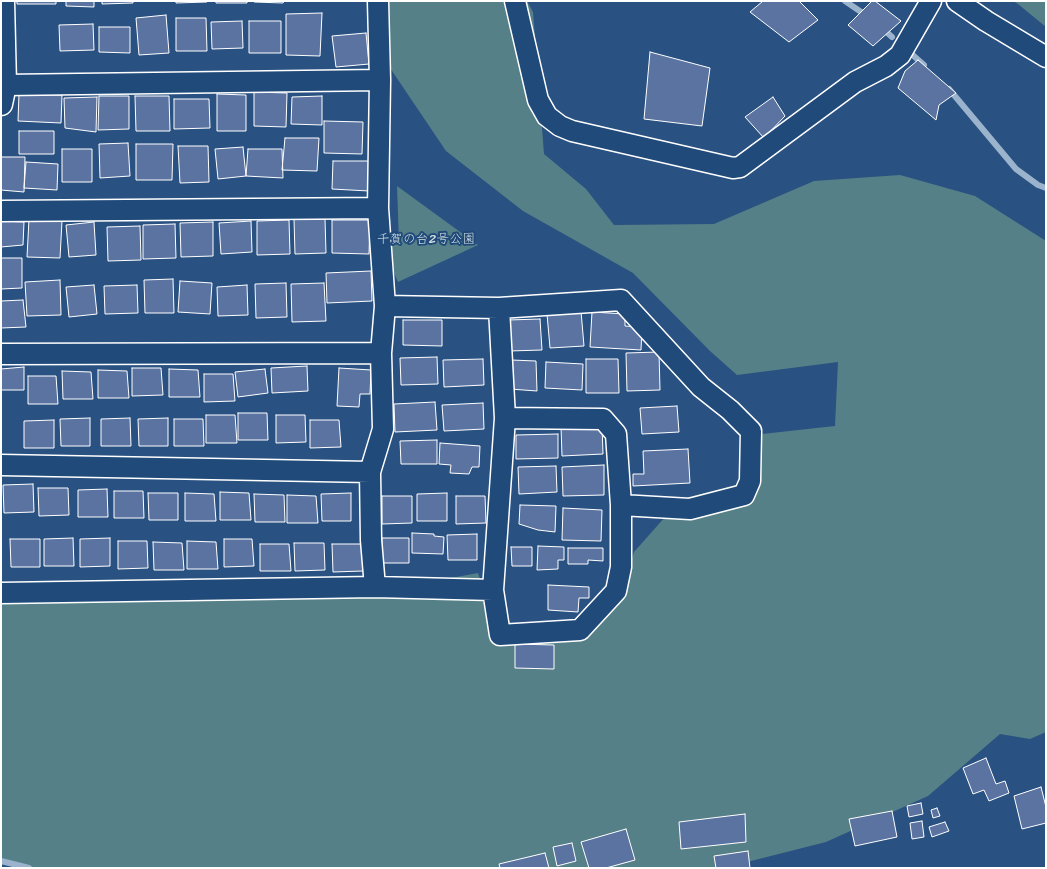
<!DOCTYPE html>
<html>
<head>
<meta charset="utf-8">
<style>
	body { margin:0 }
	#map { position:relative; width:1047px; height:869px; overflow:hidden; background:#295181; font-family:Sriracha,sans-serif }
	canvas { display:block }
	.frame { position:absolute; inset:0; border:2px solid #fff; pointer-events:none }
</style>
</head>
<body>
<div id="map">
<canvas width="1047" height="869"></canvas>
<div class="frame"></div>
</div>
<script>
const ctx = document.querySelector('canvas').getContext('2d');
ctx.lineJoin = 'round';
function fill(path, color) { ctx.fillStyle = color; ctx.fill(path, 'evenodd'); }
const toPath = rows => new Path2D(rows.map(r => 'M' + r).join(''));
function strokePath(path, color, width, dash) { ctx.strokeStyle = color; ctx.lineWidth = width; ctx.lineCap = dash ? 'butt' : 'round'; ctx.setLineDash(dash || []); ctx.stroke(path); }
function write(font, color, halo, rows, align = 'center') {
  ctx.font = font + ' Sriracha,"Klee One",sans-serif'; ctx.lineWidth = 4; ctx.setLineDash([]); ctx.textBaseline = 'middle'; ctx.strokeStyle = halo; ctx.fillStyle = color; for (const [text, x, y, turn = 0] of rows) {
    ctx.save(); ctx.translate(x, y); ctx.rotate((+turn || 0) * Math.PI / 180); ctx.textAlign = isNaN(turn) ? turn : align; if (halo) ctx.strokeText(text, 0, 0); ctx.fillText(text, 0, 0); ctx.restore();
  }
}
const green = toPath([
	[384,1,527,1,533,12,544,154,586,189,614,225,714,224,814,181,900,175,975,196,1046,241,1046,732,1030,739,1000,734,928,796,826,842,747,862,708,868,31,868,1,864,1,600,142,602,386,590,478,573,499,634,584,633,623,588,634,552,681,499,744,483,761,464,762,434,835,426,838,362,737,375,710,351,633,273,523,211,446,151,384,59],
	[1013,1,1046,1,1046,27,1018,4],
	[397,186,478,245,398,282,380,241,399,242]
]);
const stream = toPath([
	[845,1,867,16],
	[882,28,892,37],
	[907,50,924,65],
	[949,89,1016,169,1038,185,1046,188],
	[1,861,29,868]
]);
const building = toPath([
	[17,1,56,1,56,4,17,4,17,1],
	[66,1,94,1,94,7,66,6,66,1],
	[102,1,133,1,133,3,102,4,102,1],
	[176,1,207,1,207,2,176,3,176,1],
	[216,1,247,1,247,3,216,3,216,1],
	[254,1,284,1,283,3,254,2,254,1],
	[763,1,799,1,818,20,789,42,750,12,763,1],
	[872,1,875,1,901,21,873,46,848,25,872,1],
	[322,13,320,56,286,55,286,14,322,13],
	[166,15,169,53,139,55,136,18,166,15],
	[176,18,206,18,207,51,176,51,176,18],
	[242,21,243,48,212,49,211,22,242,21],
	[249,21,281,21,281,53,249,53,249,21],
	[93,24,94,50,60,51,59,25,93,24],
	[99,27,130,27,130,53,99,52,99,27],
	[366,33,369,64,336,67,332,36,366,33],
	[650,52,710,68,702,126,644,119,650,52],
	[918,60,956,93,939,105,936,120,898,88,905,71,918,60],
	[254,92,287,93,286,127,254,126,254,92],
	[19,94,62,95,61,123,18,121,19,94],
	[217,94,246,95,246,131,217,131,217,94],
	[99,96,129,96,129,129,98,130,99,96],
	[135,96,169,96,170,131,136,131,135,96],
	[322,96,322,125,291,124,292,97,322,96],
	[97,97,96,132,65,128,64,98,97,97],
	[773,97,785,116,764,138,745,117,773,97],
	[174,99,209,99,210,128,174,129,174,99],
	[324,121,363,122,362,154,324,153,324,121],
	[19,131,54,131,54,154,19,154,19,131],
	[285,138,319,138,317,171,282,170,285,138],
	[128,143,130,176,100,178,99,144,128,143],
	[136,144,173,144,172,180,136,180,136,144],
	[178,146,208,146,209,182,180,183,178,146],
	[243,147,246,176,218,179,215,149,243,147],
	[62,149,92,149,92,182,62,182,62,149],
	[248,149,282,149,283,178,246,176,248,149],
	[1,157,25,157,24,192,1,190,1,157],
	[333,161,371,161,369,191,332,189,333,161],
	[26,162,58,164,57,190,24,188,26,162],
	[29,219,62,221,60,258,27,257,29,219],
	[294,219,325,219,326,253,295,254,294,219],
	[289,220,290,254,257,255,257,221,289,220],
	[332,220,370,220,369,254,332,253,332,220],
	[1,221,24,222,23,245,1,247,1,221],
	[251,221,252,252,221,254,219,223,251,221],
	[94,222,96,255,69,257,66,225,94,222],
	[213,222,213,256,181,257,180,223,213,222],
	[175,224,176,258,143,259,143,225,175,224],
	[140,226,141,260,108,261,107,227,140,226],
	[1,258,22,258,22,288,1,289,1,258],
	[371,271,372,301,327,303,326,273,371,271],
	[173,279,174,313,145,313,144,280,173,279],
	[60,280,61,315,27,316,25,282,60,280],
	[180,281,212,283,210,314,178,312,180,281],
	[286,283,287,317,256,318,255,284,286,283],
	[324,283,326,321,292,322,291,284,324,283],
	[94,285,97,314,69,317,66,287,94,285],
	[137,285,138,313,105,314,104,286,137,285],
	[247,285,248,315,218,316,217,287,247,285],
	[23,300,26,327,1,328,1,301,23,300],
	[581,311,584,346,550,348,547,314,581,311],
	[592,312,625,314,625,326,642,327,641,350,590,347,592,312],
	[540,319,542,350,509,351,508,320,540,319],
	[403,320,442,320,442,346,403,345,403,320],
	[659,352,660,390,627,391,626,353,659,352],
	[437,357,438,384,401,385,400,358,437,357],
	[483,359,484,385,444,387,443,360,483,359],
	[586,359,618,359,619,393,586,393,586,359],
	[511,360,536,361,537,391,510,389,511,360],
	[546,362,583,364,582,390,545,388,546,362],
	[307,366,308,391,272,393,271,368,307,366],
	[24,367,24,390,1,390,1,369,24,367],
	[132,368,161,368,163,395,132,396,132,368],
	[339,368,371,370,370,394,360,394,359,407,337,406,339,368],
	[169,369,198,370,200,397,169,397,169,369],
	[265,369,268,393,238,397,235,372,265,369],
	[98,370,127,371,129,398,98,398,98,370],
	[62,371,91,372,93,399,63,399,62,371],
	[204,374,233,374,235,401,204,402,204,374],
	[28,376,56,376,58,404,28,404,28,376],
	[435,402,437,430,395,432,394,404,435,402],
	[483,403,484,429,444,431,442,405,483,403],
	[677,406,679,432,642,434,640,408,677,406],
	[238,413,267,413,268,440,238,440,238,413],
	[206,415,235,415,237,443,206,443,206,415],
	[276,415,305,415,306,442,276,443,276,415],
	[90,418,90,446,61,446,60,419,90,418],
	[130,418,131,446,101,446,101,419,130,418],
	[168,418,168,446,139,446,138,419,168,418],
	[174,419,203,419,204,446,174,446,174,419],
	[54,420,54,448,24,448,24,421,54,420],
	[310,420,339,420,341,447,310,448,310,420],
	[602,425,603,454,562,456,561,427,602,425],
	[558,434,558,458,516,459,516,435,558,434],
	[437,440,437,464,401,464,400,441,437,440],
	[440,443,480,446,479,467,472,467,469,474,450,473,451,465,439,464,440,443],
	[688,449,690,483,633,486,633,474,644,474,643,451,688,449],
	[604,465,604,495,563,496,562,467,604,465],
	[556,466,557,492,519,494,518,467,556,466],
	[33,484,34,512,4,513,3,485,33,484],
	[38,488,68,488,69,515,39,516,38,488],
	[107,489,108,517,78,517,78,490,107,489],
	[114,491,143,491,144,518,114,518,114,491],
	[220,492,249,493,251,520,220,520,220,492],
	[148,493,178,493,178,520,149,520,148,493],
	[185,493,214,494,216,521,185,521,185,493],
	[351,493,351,521,322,521,321,494,351,493],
	[447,493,447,521,417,521,417,494,447,493],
	[254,494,284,495,285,522,255,522,254,494],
	[287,495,316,496,318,523,287,523,287,495],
	[382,496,412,496,412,523,382,524,382,496],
	[456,496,485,496,486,523,456,524,456,496],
	[520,505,556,506,555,532,538,530,519,524,520,505],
	[563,508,602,510,601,541,562,540,563,508],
	[412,533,434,534,434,536,444,537,443,554,412,553,412,533],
	[477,534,477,560,448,560,447,535,477,534],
	[73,538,74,566,44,566,44,539,73,538],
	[110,538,110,566,80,567,80,539,110,538],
	[382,538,409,538,409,563,381,563,382,538],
	[10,539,40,539,40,567,11,567,10,539],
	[224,539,252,539,254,566,224,567,224,539],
	[118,541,147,541,148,568,118,569,118,541],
	[187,541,216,542,218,569,187,569,187,541],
	[153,542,182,543,184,570,154,570,153,542],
	[294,543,324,543,325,570,295,571,294,543],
	[260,544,289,544,291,571,260,571,260,544],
	[332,544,362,544,363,571,333,572,332,544],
	[538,546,564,547,564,560,558,560,558,569,537,570,538,546],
	[511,547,532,547,532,566,512,566,511,547],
	[568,548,603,548,603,561,588,560,588,564,568,564,568,548],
	[548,585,589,587,589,598,579,598,578,612,548,610,548,585],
	[515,644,554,645,554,669,515,668,515,644],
	[986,758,996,784,1005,781,1009,793,989,801,984,790,973,794,963,768,986,758],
	[1041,787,1046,807,1046,823,1022,829,1014,796,1041,787],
	[921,803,923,814,909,817,907,806,921,803],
	[937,808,940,816,933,818,931,810,937,808],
	[892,811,897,837,855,846,849,819,892,811],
	[745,814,746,842,681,849,679,822,745,814],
	[922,821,924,837,912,839,910,823,922,821],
	[945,822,949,831,932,837,929,827,945,822],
	[626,829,635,860,606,868,589,868,581,842,626,829],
	[572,843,576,861,557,866,553,847,572,843],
	[748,851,750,868,716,868,714,856,748,851],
	[545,853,549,868,500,868,499,864,545,853]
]);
const street = toPath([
	[515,1,538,100,547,116,560,126,572,131,733,168,740,167,855,82,886,66,900,55,931,1],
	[957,1,986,21,1046,57],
	[5,85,380,80],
	[1,211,378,208],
	[385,306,499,308,621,300,701,387,730,410,751,431,750,481,744,495,690,509,621,505],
	[499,308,505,418,493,590,500,635,580,630,616,591,621,567,621,505,616,434,603,419,505,418],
	[1,354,381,353],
	[1,465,370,472],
	[375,587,371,540,370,472,383,429,381,353,385,306,378,208,380,80,378,1],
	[1,593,375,587,493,590]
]);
const secondary = toPath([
	[1,104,5,85,3,1]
]);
const parkNames = [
	["千賀の台2号公園",426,240]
];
fill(green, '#568087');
strokePath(stream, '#9bb3cc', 6);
fill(building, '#5a73a1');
strokePath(building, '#fff', 1);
strokePath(street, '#fff', 23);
strokePath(secondary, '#fff', 25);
strokePath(street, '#1f4a7a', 20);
strokePath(secondary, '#1f4a7a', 22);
write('13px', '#d5dfe1', '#1f4a7a', parkNames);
</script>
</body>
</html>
